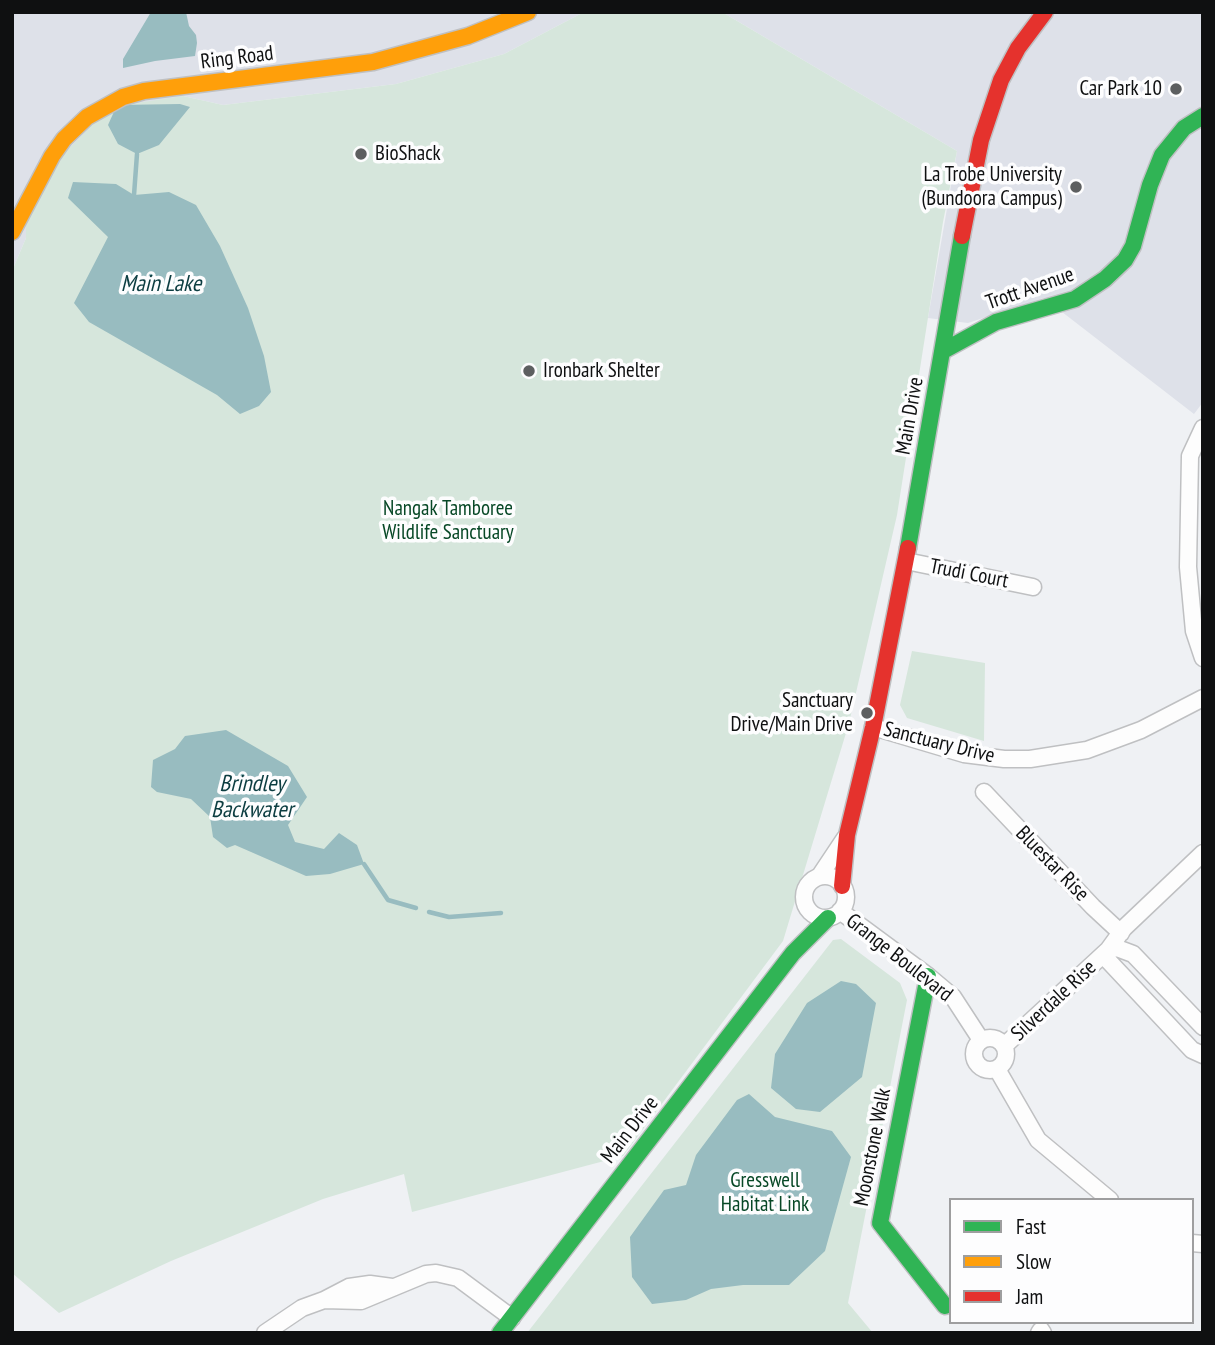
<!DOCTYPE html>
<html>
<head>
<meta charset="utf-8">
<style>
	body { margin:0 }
	#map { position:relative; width:1215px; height:1345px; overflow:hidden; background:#eff1f4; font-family:"PT Sans Narrow",sans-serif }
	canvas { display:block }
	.frame { position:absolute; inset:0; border:14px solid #0f1011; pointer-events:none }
	.legend { position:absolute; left:949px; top:1198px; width:245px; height:126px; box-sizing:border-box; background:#fdfdfe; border:2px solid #9e9e9f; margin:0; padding:9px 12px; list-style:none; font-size:21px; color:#0f1011 }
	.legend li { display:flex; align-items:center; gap:14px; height:35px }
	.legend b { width:35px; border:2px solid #9e9e9f }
</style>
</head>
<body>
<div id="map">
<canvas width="1215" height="1345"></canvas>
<div class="frame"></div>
<ul class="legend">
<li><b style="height:9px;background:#30b455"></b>Fast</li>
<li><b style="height:9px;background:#ff9f0a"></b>Slow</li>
<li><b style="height:9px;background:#e5322d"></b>Jam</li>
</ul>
</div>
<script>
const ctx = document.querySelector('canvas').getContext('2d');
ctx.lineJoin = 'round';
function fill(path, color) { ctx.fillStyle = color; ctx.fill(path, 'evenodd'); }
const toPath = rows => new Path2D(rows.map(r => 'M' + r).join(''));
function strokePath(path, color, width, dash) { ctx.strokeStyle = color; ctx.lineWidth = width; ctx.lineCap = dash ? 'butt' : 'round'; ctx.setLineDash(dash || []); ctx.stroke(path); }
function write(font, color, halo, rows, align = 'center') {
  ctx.font = font + ' "PT Sans Narrow",sans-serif'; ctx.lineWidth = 7; ctx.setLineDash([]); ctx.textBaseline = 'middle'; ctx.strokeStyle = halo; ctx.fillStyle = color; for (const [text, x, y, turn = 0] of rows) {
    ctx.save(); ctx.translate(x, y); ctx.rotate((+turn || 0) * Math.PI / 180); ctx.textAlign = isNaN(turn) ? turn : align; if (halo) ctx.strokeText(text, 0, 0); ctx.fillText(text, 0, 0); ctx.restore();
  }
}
const built = toPath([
	[12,12,584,12,504,54,396,84,223,105,183,96,26,192,26,238,12,271],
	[722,12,1203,12,1203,402,1194,414,1044,298,968,323,928,318,957,151]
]);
const green = toPath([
	[584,12,722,12,957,151,943,222,897,515,849,723,783,941,623,1156,412,1212,404,1174,323,1199,171,1261,59,1313,12,1273,12,271,26,238,26,192,110,107,183,96,223,105,396,84,504,54],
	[912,651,985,663,984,741,907,718,900,705],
	[841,939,900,983,907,1000,848,1303,873,1333,527,1333,833,940]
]);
const water = toPath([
	[151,12,186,12,189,26,196,35,197,43,195,56,155,61,123,68,123,59],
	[180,104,190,107,159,145,137,154,118,144,108,125,117,105],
	[73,182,116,184,134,195,169,192,196,205,220,246,248,308,264,356,271,392,259,406,240,414,217,395,89,322,74,303,108,237,68,198],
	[226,730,288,766,307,797,288,825,295,842,324,849,339,833,357,845,364,864,330,874,306,876,235,845,227,848,213,837,210,817,191,799,157,792,151,787,153,760,175,749,185,736],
	[841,981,856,984,876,1003,862,1077,820,1112,796,1109,771,1088,775,1054,807,1003],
	[749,1094,775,1117,832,1131,851,1157,825,1251,789,1285,743,1285,711,1289,686,1300,652,1304,632,1277,630,1237,664,1190,686,1185,696,1155,737,1100]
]);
const stream = toPath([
	[134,195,137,154],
	[364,864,388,900,416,908],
	[429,912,449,917,501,913]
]);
const street = toPath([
	[1203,428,1190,456,1188,567,1194,631,1203,658],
	[906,561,1033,587],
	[873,727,964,754,1004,759,1030,759,1087,750,1141,730,1203,698],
	[984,792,1093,907,1121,933],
	'804 897a21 21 0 1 1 42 0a21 21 0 1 1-42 0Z',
	[819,877,845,838],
	[840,911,928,976,953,997,981,1040],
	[1108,950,1117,948,1133,954,1203,1027],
	[1103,955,1192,1050,1203,1055],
	'974 1054a16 16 0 1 1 32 0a16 16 0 1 1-32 0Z',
	[1004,1046,1108,950,1124,928,1203,853],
	[997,1069,1038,1140,1110,1200],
	[1192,1243,1203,1244],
	[324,1300,361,1301,426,1274,436,1273,458,1278,512,1318],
	[265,1333,302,1308,324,1300,349,1287,370,1284,392,1287],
	[1039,1333,1041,1330,1043,1333]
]);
const fast = toPath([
	[943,351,996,322,1075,299,1105,279,1125,260,1133,246,1150,185,1162,155,1184,128,1203,116],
	[908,548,962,236],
	[928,976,880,1223,945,1306],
	[500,1333,793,953,828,918]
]);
const slow = toPath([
	[12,232,52,156,64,139,87,117,123,97,144,91,373,62,468,36,528,12]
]);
const jam = toPath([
	[962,236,981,140,1001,80,1018,48,1045,12],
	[842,886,847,835,873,727,908,548]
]);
const markers = [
	[1176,89,7,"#5d5f60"],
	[361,154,7,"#5d5f60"],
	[1076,187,7,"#5d5f60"],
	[529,371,7,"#5d5f60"],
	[867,713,7,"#5d5f60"]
];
const streetNames = [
	["Ring Road",237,58,-7],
	["Trott Avenue",1030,289,-19],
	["Main Drive",910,416,-80],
	["Trudi Court",969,574,11],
	["Sanctuary Drive",939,743,14],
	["Bluestar Rise",1052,864,46],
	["Grange Boulevard",899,958,38],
	["Silverdale Rise",1054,1001,-43],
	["Main Drive",630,1130,-52],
	["Moonstone Walk",873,1147,-79]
];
const poiNames = [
	["Car Park 10",1162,89],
	["BioShack",375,154,"left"],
	["La Trobe University",1062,175],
	["(Bundoora Campus)",1062,199],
	["Ironbark Shelter",543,371,"left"],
	["Sanctuary",853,701],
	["Drive/Main Drive",853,725]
];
const parkNames = [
	["Nangak Tamboree",448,509],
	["Wildlife Sanctuary",448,533],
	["Gresswell",765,1181],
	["Habitat Link",765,1205]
];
const waterNames = [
	["Main Lake",161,284],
	["Brindley",252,784],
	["Backwater",252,810]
];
fill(built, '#dee1e9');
fill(green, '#d6e6dc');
fill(water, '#98bcc0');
strokePath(stream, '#98bcc0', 4.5);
strokePath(street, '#bfc0c2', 19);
strokePath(fast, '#bfc0c2', 19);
strokePath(slow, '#bfc0c2', 19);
strokePath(jam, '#bfc0c2', 19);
strokePath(street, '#fdfdfd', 16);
strokePath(fast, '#30b455', 16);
strokePath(slow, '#ff9f0a', 16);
strokePath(jam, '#e5322d', 16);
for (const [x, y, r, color] of markers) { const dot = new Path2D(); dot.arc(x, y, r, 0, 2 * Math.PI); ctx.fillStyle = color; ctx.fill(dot); strokePath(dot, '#fdfdfe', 2.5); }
write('21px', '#0f1011', '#fdfdfe', streetNames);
write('21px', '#0f1011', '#fdfdfe', poiNames, 'right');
write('21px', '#074826', '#fdfdfe', parkNames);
write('italic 23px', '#0c3d41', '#fdfdfe', waterNames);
</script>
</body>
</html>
